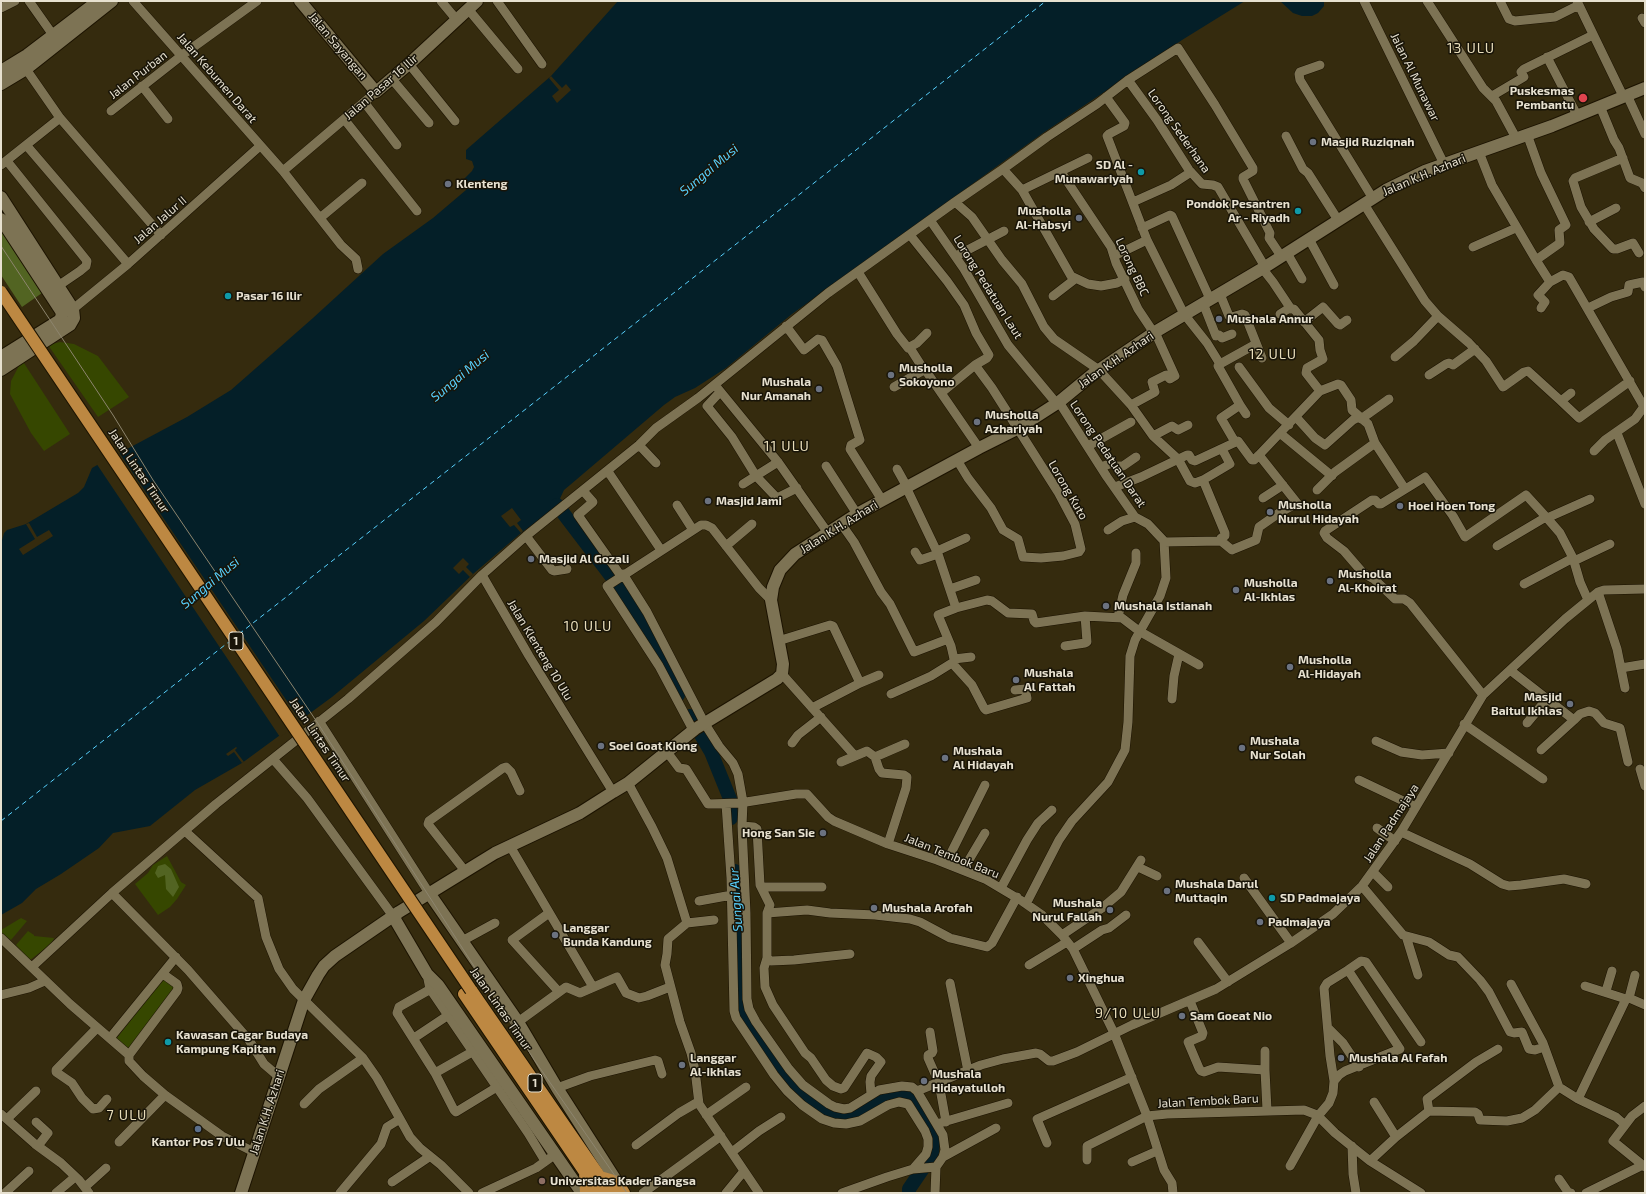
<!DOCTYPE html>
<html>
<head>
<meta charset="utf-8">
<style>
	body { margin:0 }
	#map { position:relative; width:1646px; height:1194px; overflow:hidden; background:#352b0e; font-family:"Exo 2",sans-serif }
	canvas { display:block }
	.frame { position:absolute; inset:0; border:2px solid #e7e1d0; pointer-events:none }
</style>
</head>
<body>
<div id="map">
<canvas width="1646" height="1194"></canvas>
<div class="frame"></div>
</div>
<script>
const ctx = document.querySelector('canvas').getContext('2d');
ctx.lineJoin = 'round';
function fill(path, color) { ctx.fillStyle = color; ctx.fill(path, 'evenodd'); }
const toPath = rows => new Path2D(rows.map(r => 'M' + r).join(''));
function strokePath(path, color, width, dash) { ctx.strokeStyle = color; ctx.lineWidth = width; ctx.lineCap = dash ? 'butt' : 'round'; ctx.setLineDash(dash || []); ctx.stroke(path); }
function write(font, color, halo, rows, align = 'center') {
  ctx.font = font + ' "Exo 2",sans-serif'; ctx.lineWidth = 3; ctx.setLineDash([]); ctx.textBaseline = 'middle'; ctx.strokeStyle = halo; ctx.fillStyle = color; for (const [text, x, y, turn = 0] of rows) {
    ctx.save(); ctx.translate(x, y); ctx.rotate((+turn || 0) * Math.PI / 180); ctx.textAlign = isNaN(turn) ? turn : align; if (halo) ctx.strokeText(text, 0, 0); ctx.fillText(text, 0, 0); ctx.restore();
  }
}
const green = toPath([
	[60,342,74,344,98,356,129,397,98,417,48,345],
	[22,360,70,434,44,451,31,433,10,394,11,381],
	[167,856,181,882,186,885,177,899,170,907,158,915,135,884,148,873,153,865],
	[21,918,27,921,11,940,1,932,1,930],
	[28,931,34,935,34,936,54,938,51,944,30,960,16,945],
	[163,979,175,988,130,1049,116,1039]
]);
const forest = toPath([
	[1,230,42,293,22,307,1,275],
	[165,864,171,869,179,887,173,897,166,889,165,875,158,878,155,873,158,866]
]);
const water = toPath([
	[618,1,1245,1,1182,40,1043,133,792,314,726,368,695,388,675,397,664,405,570,485,564,490,557,505,553,510,521,533,473,574,424,621,332,697,242,763,195,790,150,826,113,833,99,848,61,874,36,889,22,903,1,915,1,544,4,533,7,530,26,524,78,493,84,487,92,468,99,464,187,417,231,390,313,318,383,254,433,218,466,190,467,187,464,179,472,171,474,167,472,161,466,159,466,150,551,76],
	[1280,1,1324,1,1324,6,1318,13,1312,16,1302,16,1293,13]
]);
const pier = toPath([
	[551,76,562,88,566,84,571,90,557,103,552,96,559,90,549,78],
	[118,451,301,722,280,737,96,463],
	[512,508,521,520,517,523,523,531,521,533,514,525,510,527,501,516],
	[29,523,37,537,49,530,53,536,23,555,19,549,35,539,26,524],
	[463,558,469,564,466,567,473,574,470,577,463,570,459,574,453,568],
	[236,747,237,748,235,750,244,762,242,763,234,752,228,756,226,754]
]);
const river = toPath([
	[557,505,627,597,651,633,678,695],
	[690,716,711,752,730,799,731,818],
	[735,871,740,950,739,995,740,1013,749,1029,799,1095,832,1115,846,1115,865,1107,878,1099,896,1093,909,1097,930,1130,933,1141,932,1152,926,1164,909,1189,909,1193]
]);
const ferry = toPath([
	[239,634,1046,1],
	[1,821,230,641]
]);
const street = toPath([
	[29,1,53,35],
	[133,1,283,171,341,245,356,259,358,269],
	[441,1,456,19],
	[497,1,542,64],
	[1364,1,1444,164],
	[1427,1,1483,88,1496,101,1516,138],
	[1500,1,1509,19,1515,21,1555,17,1579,5],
	[1577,1,1623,96],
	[1,8,15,1],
	[468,9,518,69],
	[1642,18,1645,23],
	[1547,57,1577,115],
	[409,64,455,121],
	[1320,65,1300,72,1299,74,1300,80,1372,197],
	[26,69,60,118,161,235],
	[391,78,429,123],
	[1128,80,1157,120,1189,170,1202,184,1213,185,1218,187,1265,267],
	[142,86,168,119],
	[1627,95,1645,134],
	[1492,96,1524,77,1521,72,1524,69,1593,35],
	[1106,97,1125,123,1124,126,1109,134,1107,136,1147,240,1184,314,1207,343,1220,364,1218,366,1240,405,1221,418,1235,442],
	[364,102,397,145],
	[1600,106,1614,140,1619,148,1630,178,1642,183,1645,188],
	[111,111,181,56,257,1],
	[344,119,417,211],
	[1527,134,1541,173,1566,225,1559,230,1560,243,1536,260],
	[1286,136,1303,169,1308,173,1338,220],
	[27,146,128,264],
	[1479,152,1492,185,1536,260,1550,282,1563,275,1569,277,1643,405,1643,408,1635,419,1605,440,1594,451],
	[1088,158,1022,190,1071,276,1088,284,1101,286,1117,283,1125,279],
	[1623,158,1575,178,1573,181,1581,207,1594,229,1613,249,1617,249,1633,243,1639,253],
	[7,161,87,261,86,266,80,271,58,286],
	[1,165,60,118],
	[1003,169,1047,137,1097,104,1128,80,1178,48,1215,105,1253,168,1253,171,1243,177,1243,179,1270,233,1269,238,1281,256],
	[283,171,376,92],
	[1061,172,1111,247,1116,263,1138,309,1154,333],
	[955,202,972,217,1002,260,1022,284,1044,327,1054,339,1099,370,1131,405,1155,392,1152,382,1166,375,1170,379,1175,376,1155,332],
	[1133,202,1171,185,1191,172],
	[1364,204,1425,301,1438,316,1469,343,1486,361,1503,387,1524,372,1528,371,1561,401],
	[320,218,362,183],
	[930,220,964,269,1008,345,1057,404],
	[1589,222,1616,208],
	[1142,228,1170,215,1172,216,1210,299],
	[910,235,947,281,964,305,976,333,989,355,987,358,975,365,992,388,1058,492,1075,524,1081,549,1079,552,1063,556,1041,558,1023,557,1018,539,1003,530,991,508,968,478,957,460],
	[1309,239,1334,285],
	[1473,247,1516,228],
	[1287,253,1302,279],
	[956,256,1004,231],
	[1114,256,1147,240],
	[1262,268,1273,282,1291,309],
	[858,272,897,334,908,348,917,343,927,333],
	[1220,294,1229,316,1232,317,1242,314,1245,315,1262,358],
	[1053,296,1075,279],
	[1203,303,1216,336,1219,335,1222,338,1232,334],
	[1541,308,1545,302,1538,295,1550,282],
	[1588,308,1611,297,1628,292,1629,285,1643,282,1645,287],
	[73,309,128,264,260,146],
	[1280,314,1288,309,1294,309,1319,340,1320,350,1323,359,1307,368,1306,373,1320,391,1338,384,1341,385,1351,400,1352,410,1368,424,1375,443,1405,489],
	[1304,322,1323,307,1338,324,1340,325,1347,320],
	[786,326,804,350,818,339,822,340,837,366,860,440,851,445,850,449,882,500],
	[910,348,924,370],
	[1395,357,1414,341,1438,316],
	[1220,364,1256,344],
	[1239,367,1269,408,1289,425],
	[1429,375,1446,364,1449,363,1453,365,1475,349],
	[715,385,778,462,828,533],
	[894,387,922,371,926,371,979,448],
	[720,392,707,406,732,437,756,476,777,498,797,488],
	[941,393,975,365],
	[1571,393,1561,401,1579,418,1630,381],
	[1131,405,1153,436,1178,459,1190,481,1195,483,1203,480],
	[1240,405,1246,414],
	[1296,417,1315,438,1325,445,1353,420,1359,417],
	[1361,419,1389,399],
	[1617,433,1645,504],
	[1281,434,1332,476],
	[1153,436,1172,426,1178,430,1188,425],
	[639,445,656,463],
	[1088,446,1131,422],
	[826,466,857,514],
	[1101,467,1112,463,1116,466,1123,466,1136,457],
	[897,469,907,487],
	[609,473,661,550],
	[743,484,778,462],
	[906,487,938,554,956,608],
	[1115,487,1141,477,1187,455,1189,455,1192,460,1195,461,1238,441,1252,460,1254,460,1259,455],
	[1317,490,1335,472,1375,443],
	[585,493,593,502,578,515,621,576],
	[1263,498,1283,485],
	[677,505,693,530],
	[1547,518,1560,533,1573,558,1580,582,1588,600],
	[842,525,854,542,881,592,890,604,914,652,948,639],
	[1108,530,1122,521,1135,517],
	[526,536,552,570,554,571,567,569],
	[1221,541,1221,538,1225,536,1225,533,1203,480,1230,464,1222,449],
	[1164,542,1221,541,1232,550,1234,549,1256,540,1259,527,1279,513,1297,503,1259,455,1320,391],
	[726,546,752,524],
	[1497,546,1546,517],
	[937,551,966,538],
	[915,552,920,560,938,554],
	[1574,561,1610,544],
	[623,574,647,612,705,724,719,746,733,763,738,774,743,802,742,826,746,913,747,999,749,1009,756,1022,789,1069,803,1085,829,1104,835,1107,844,1109,850,1108,879,1090,902,1086,912,1087,917,1091,943,1135,945,1150,943,1157,936,1167,913,1169,887,1177,842,1193],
	[482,575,526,536,639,445,656,428,698,398,828,293,955,202,1003,169,1022,190],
	[1524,584,1573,558],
	[950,589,976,580],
	[1598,592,1617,649,1625,688],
	[1085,616,1122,618,1139,631,1199,665],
	[1118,617,1123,595,1136,563,1136,553],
	[778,641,830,625,833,626,860,683,879,675],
	[971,657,954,659,951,646,938,615,956,608,987,600,992,601,1008,613,1032,614,1034,621,1036,623,1085,616,1087,642,1085,643,1065,646],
	[1621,668,1645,664],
	[1510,670,1574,720,1541,750],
	[782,674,855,756],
	[891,694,931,676,952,663,972,685,984,708,986,710,1027,698,1025,689,1015,690],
	[1483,695,1410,603,1404,599,1395,599,1374,579,1363,573,1344,551,1327,538,1324,533,1325,531,1372,500,1375,500,1379,504,1381,504,1425,477,1453,516,1465,537,1526,495,1547,518,1590,499],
	[1172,699,1174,676,1179,654],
	[812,708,860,683],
	[1574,720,1580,714,1589,711,1595,713,1604,723,1620,728,1628,762],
	[319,721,429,893],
	[1527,723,1547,699],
	[1464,724,1543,779],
	[693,730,659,666,607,586,701,525,706,525,712,528,759,588,771,600],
	[1376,741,1401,752,1422,755,1449,753],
	[792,743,798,735,821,717],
	[667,752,679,768,686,769,708,804,740,803,796,794,807,794,828,817,834,821,888,844,937,860,985,879,1022,901,1042,915,1062,935,1073,949,1114,1033,1147,1116,1167,1114,1304,1110,1317,1115,1335,1133,1370,1161,1421,1193],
	[875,757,905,744],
	[273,759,307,798,393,916],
	[841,762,867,751,875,757,879,769,882,773,904,775,907,777,906,788,888,844],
	[1640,769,1645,786],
	[1359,780,1416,807],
	[628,783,652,827,667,858,687,923,668,939,667,954,665,965,680,1022,691,1053,695,1070,699,1104,759,1193],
	[726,804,731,878,734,1011,736,1018,774,1075,787,1091,802,1105,822,1119,834,1123,846,1124,860,1121,888,1105,899,1102,908,1104,925,1131,928,1139,928,1147,926,1154,913,1169],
	[742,826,754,827,757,829,760,885,761,887,822,887],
	[1377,828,1395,841],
	[185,831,258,898,266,937,279,969,293,989,363,1058,377,1078,400,1119],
	[1401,832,1470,864,1502,884,1509,886,1521,885,1564,879,1586,884],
	[510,846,593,987],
	[946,863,985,785],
	[1138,867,1157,876],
	[963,870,985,833],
	[465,871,428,824,429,821,503,768,506,767,511,772,520,791],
	[1373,872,1388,887],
	[1244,878,1291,943],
	[1362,886,1403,935,1429,942,1449,955,1458,957,1480,980,1489,992,1510,1032,1514,1033,1522,1032,1529,1049,1535,1050,1544,1047],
	[761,887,770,905,767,913,767,958,771,961,794,960,850,954],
	[1001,888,1027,840,1038,823,1052,810],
	[112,893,188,970,249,1040,264,1064,278,1076],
	[699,901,732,895],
	[1026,904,1059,840,1072,821,1108,782,1125,750,1128,722,1130,656,1135,640,1160,596,1166,578,1164,541,1148,524,1135,517,1107,477,1059,402],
	[549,913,512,940,559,992],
	[767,913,807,910,830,913,875,915,910,919,920,922,950,938,987,947,992,943,1017,897],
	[687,923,714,920],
	[1062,935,1102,908,1121,892,1141,860],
	[1406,936,1418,975],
	[1,938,70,1004,129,1055],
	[462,941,495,923],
	[1198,942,1228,982],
	[1073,949,1102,930,1109,928,1126,915],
	[767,958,764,968,765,987,773,1005,805,1053,811,1058,826,1080,833,1086,841,1089,844,1088,867,1053,876,1057,881,1062,871,1076,870,1082,871,1094],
	[1029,965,1067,942],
	[32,967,112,893,216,804,348,699,436,622,482,575,529,656,613,792],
	[1348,970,1361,961,1366,962,1421,1042],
	[163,974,177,984,178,988,177,991,129,1055,129,1061,143,1076,165,1095,222,1136,254,1152],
	[427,974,430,989,528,1133,545,1161],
	[950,983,968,1071],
	[1511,984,1543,1043,1559,1087,1578,1099,1616,1117,1625,1125],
	[436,986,399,1007,397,1013,435,1073,472,1052],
	[1585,986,1626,999],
	[1606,991,1612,971],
	[1,995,29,988,45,981],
	[1629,998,1635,975],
	[1190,1001,1203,1033,1202,1036,1188,1042,1199,1068,1201,1071,1204,1072,1218,1067,1265,1070,1267,1110],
	[518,1022,566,987,580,993,617,977,626,993,639,998,647,996,670,987],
	[97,1028,56,1070,56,1072,72,1083,82,1098,93,1109,99,1108,107,1099],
	[1328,1028,1343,1043,1359,1067],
	[930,1032,933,1051,932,1053,928,1055,928,1058,939,1083,946,1122],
	[110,1038,176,957],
	[414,1038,447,1016],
	[1265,1070,1265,1051],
	[435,1073,454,1110,456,1112,497,1087],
	[557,1088,590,1076,655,1060,658,1061,662,1074],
	[917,1091,981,1065,1003,1059,1036,1053,1040,1054,1049,1061,1053,1061,1077,1052,1132,1025,1216,989,1291,943,1333,914,1362,886,1401,832,1483,695,1565,619,1598,592,1604,590,1645,589],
	[1578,1099,1626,999,1629,998,1645,1005],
	[1374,1102,1396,1137],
	[304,1104,319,1089,363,1058],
	[1645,1106,1632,1116,1613,1141,1645,1167],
	[1429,1111,1427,1099,1476,1062,1498,1049],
	[1,1114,35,1144,61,1163,79,1180,89,1193],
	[706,1115,746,1087],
	[7,1119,36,1091],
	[36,1122,48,1133,38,1146],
	[940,1123,1008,1103],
	[119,1142,165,1095],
	[1047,1143,1037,1119,1132,1077],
	[636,1145,679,1113,698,1102],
	[1352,1146,1353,1174,1356,1193],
	[732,1152,759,1131,781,1117],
	[943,1157,996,1128],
	[1087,1160,1087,1146,1147,1116,1164,1170,1172,1183,1173,1193],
	[1370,1161,1396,1137,1429,1111,1475,1112,1478,1114,1480,1120,1507,1121,1522,1118,1535,1110,1559,1087],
	[1132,1162,1157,1151],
	[1290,1166,1318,1116,1329,1103,1333,1093,1334,1081,1339,1075,1345,1071,1400,1049,1348,970,1327,983,1324,988,1330,1056,1334,1081],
	[1559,1179,1568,1192,1571,1193],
	[392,1182,429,1157],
	[85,1187,106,1168],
	[5,1193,29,1171],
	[56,1193,75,1177],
	[340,1193,381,1144,387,1127,400,1119,410,1137,420,1148,441,1165,469,1193],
	[482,1193,536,1168,550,1158],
	[643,1193,721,1136],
	[726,1193,744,1171],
	[935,1193,936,1167],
	[1586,1193,1643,1165]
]);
const secondary = toPath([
	[300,1,376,92,409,64,477,1],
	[1,71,27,55,98,1],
	[1,84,26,69,112,1],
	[1,197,73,309,74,318,70,325,1,370],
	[1,219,61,311,62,315,60,320,1,357],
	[429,893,518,1022,557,1088,617,1182],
	[393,916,427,974,438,985,582,1193],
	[241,1193,304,1000,318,975,324,966,335,956,399,912,495,853,580,813,613,792,628,783,695,729,777,679,782,674,783,664,771,600,773,587,780,570,795,554,857,514,979,448,1017,429,1059,402,1093,374,1155,332,1265,267,1386,190,1425,171,1552,126,1645,88]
]);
const highway = toPath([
	[471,990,611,1193],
	[464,994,599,1193],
	[585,1172,586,1193],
	[600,1177,617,1182,624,1193]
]);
const tram = toPath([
	[1,246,113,415,153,480,317,722,535,1061,627,1193]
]);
const highwayBridge = toPath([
	[1,292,471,990]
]);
const markers = [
	[1583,98,5,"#e0444e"],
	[1313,142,4,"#6b7280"],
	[1141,172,4,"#0f9aa8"],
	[448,184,4,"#6b7280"],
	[1298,211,4,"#0f9aa8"],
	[1079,218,4,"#6b7280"],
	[228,296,4,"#0f9aa8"],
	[1219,319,4,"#6b7280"],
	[891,375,4,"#6b7280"],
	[819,389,4,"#6b7280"],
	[977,422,4,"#6b7280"],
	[708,501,4,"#6b7280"],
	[1400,506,4,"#6b7280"],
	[1270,512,4,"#6b7280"],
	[531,559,4,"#6b7280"],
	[1330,581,4,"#6b7280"],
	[1236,590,4,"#6b7280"],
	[1106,606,4,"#6b7280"],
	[1290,667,4,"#6b7280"],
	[1016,680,4,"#6b7280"],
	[1570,704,4,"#6b7280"],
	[601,746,4,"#6b7280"],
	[1242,748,4,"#6b7280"],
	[945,758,4,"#6b7280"],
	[823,833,4,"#6b7280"],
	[1167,891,4,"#6b7280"],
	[1272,898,4,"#0f9aa8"],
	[874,908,4,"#6b7280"],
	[1110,910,4,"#6b7280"],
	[1260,922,4,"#6b7280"],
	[555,935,4,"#6b7280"],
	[1070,978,4,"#6b7280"],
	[1182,1016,4,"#6b7280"],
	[168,1042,4,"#0f9aa8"],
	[1341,1058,4,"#6b7280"],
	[682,1065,4,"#6b7280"],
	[924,1081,4,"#6b7280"],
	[198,1129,4,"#5c6f8a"],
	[542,1181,4,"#8d6e63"]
];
const shields = [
	[236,641,14],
	[535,1083,14]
];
const shieldNames = [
	["1",236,641],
	["1",535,1083]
];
const streetNames = [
	["Jalan Sayangan",338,46,50],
	["Jalan Purban",138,75,-38],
	["Jalan Al Munawar",1415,77,64],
	["Jalan Kebumen Darat",217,78,49],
	["Jalan Pasar 16 Ilir",381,87,-41],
	["Lorong Sederhana",1179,131,55],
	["Jalan K.H. Azhari",1424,175,-23],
	["Jalan Jalur II",160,220,-41],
	["Lorong BBC",1132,267,65],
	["Lorong Pedatuan Laut",988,287,58],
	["Jalan K.H. Azhari",1116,360,-35],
	["Lorong Pedatuan Darat",1108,454,56],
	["Jalan Lintas Timur",139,471,56],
	["Lorong Kuto",1068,490,60],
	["Jalan K.H. Azhari",839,527,-32],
	["Jalan Klenteng 10 Ulu",540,650,59],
	["Jalan Lintas Timur",320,740,56],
	["Jalan Padmajaya",1391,823,-57],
	["Jalan Tembok Baru",952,856,22],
	["Jalan Lintas Timur",501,1009,55],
	["Jalan Tembok Baru",1208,1101,-3],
	["Jalan K.H. Azhari",267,1112,-72]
];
const poiNames = [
	["Puskesmas",1574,91,"right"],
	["Pembantu",1574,105,"right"],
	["Masjid Ruziqnah",1321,142],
	["SD Al -",1133,165,"right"],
	["Munawariyah",1133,179,"right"],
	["Klenteng",456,184],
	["Pondok Pesantren",1290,204,"right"],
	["Ar - Riyadh",1290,218,"right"],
	["Musholla",1071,211,"right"],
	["Al-Habsyi",1071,225,"right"],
	["Pasar 16 Ilir",236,296],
	["Mushala Annur",1227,319],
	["Musholla",899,368],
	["Sokoyono",899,382],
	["Mushala",811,382,"right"],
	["Nur Amanah",811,396,"right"],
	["Musholla",985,415],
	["Azhariyah",985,429],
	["Masjid Jami",716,501],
	["Musholla",1278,505],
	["Nurul Hidayah",1278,519],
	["Hoei Hoen Tong",1408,506],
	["Masjid Al Gozali",539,559],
	["Musholla",1338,574],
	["Al-Khoirat",1338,588],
	["Musholla",1244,583],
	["Al-Ikhlas",1244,597],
	["Mushala Istianah",1114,606],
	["Musholla",1298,660],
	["Al-Hidayah",1298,674],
	["Mushala",1024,673],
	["Al Fattah",1024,687],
	["Masjid",1562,697,"right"],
	["Baitul Ikhlas",1562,711,"right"],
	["Mushala",1250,741],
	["Nur Solah",1250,755],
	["Soei Goat Kiong",609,746],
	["Mushala",953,751],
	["Al Hidayah",953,765],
	["Hong San Sie",815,833,"right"],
	["Mushala Darul",1175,884],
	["Muttaqin",1175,898],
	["SD Padmajaya",1280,898],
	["Mushala",1102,903,"right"],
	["Nurul Fallah",1102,917,"right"],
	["Mushala Arofah",882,908],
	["Padmajaya",1268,922],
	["Langgar",563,928],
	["Bunda Kandung",563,942],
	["Xinghua",1078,978],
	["Sam Goeat Nio",1190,1016],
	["Kawasan Cagar Budaya",176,1035],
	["Kampung Kapitan",176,1049],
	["Langgar",690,1058],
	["Al-Ikhlas",690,1072],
	["Mushala Al Fafah",1349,1058],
	["Mushala",932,1074],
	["Hidayatulloh",932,1088],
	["Kantor Pos 7 Ulu",198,1142,"center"],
	["Universitas Kader Bangsa",550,1181]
];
const waterNames = [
	["Sungai Musi",709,170,-40],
	["Sungai Musi",460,376,-40],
	["Sungai Musi",210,583,-40],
	["Sungai Aur",736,900,-94]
];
const quarterNames = [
	["13 ULU",1471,48],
	["12 ULU",1273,354],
	["11 ULU",787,446],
	["10 ULU",588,626],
	["9/10 ULU",1128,1013],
	["7 ULU",127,1115]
];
fill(green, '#364700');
fill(forest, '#526422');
fill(water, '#041f28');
fill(pier, '#352b0e');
strokePath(river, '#041f28', 14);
strokePath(ferry, '#58d1fe', 1, [5, 4]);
strokePath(street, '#1c1300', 10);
strokePath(secondary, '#1c1300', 14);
strokePath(highway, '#1c1300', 14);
strokePath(street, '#7d7354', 9);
strokePath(secondary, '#7d7354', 12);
strokePath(highway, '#bd8842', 12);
strokePath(tram, '#8d856e', 1);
strokePath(highwayBridge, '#1c1300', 14, []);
strokePath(highwayBridge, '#bd8842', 12);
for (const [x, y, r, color] of markers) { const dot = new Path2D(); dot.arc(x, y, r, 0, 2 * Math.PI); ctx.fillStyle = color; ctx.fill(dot); strokePath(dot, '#181408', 1.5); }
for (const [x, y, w] of shields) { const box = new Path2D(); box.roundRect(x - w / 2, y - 9, w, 18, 3); ctx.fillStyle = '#181408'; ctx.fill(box); strokePath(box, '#e7e1d0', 1); }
write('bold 11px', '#e7e1d0', null, shieldNames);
write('12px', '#e7e1d0', '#181408', streetNames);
write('bold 12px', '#e7e1d0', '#181408', poiNames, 'left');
write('italic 13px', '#58d1fe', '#181408', waterNames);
ctx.letterSpacing = '1px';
write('14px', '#e9debb', '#181408', quarterNames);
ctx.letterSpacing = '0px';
</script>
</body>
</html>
